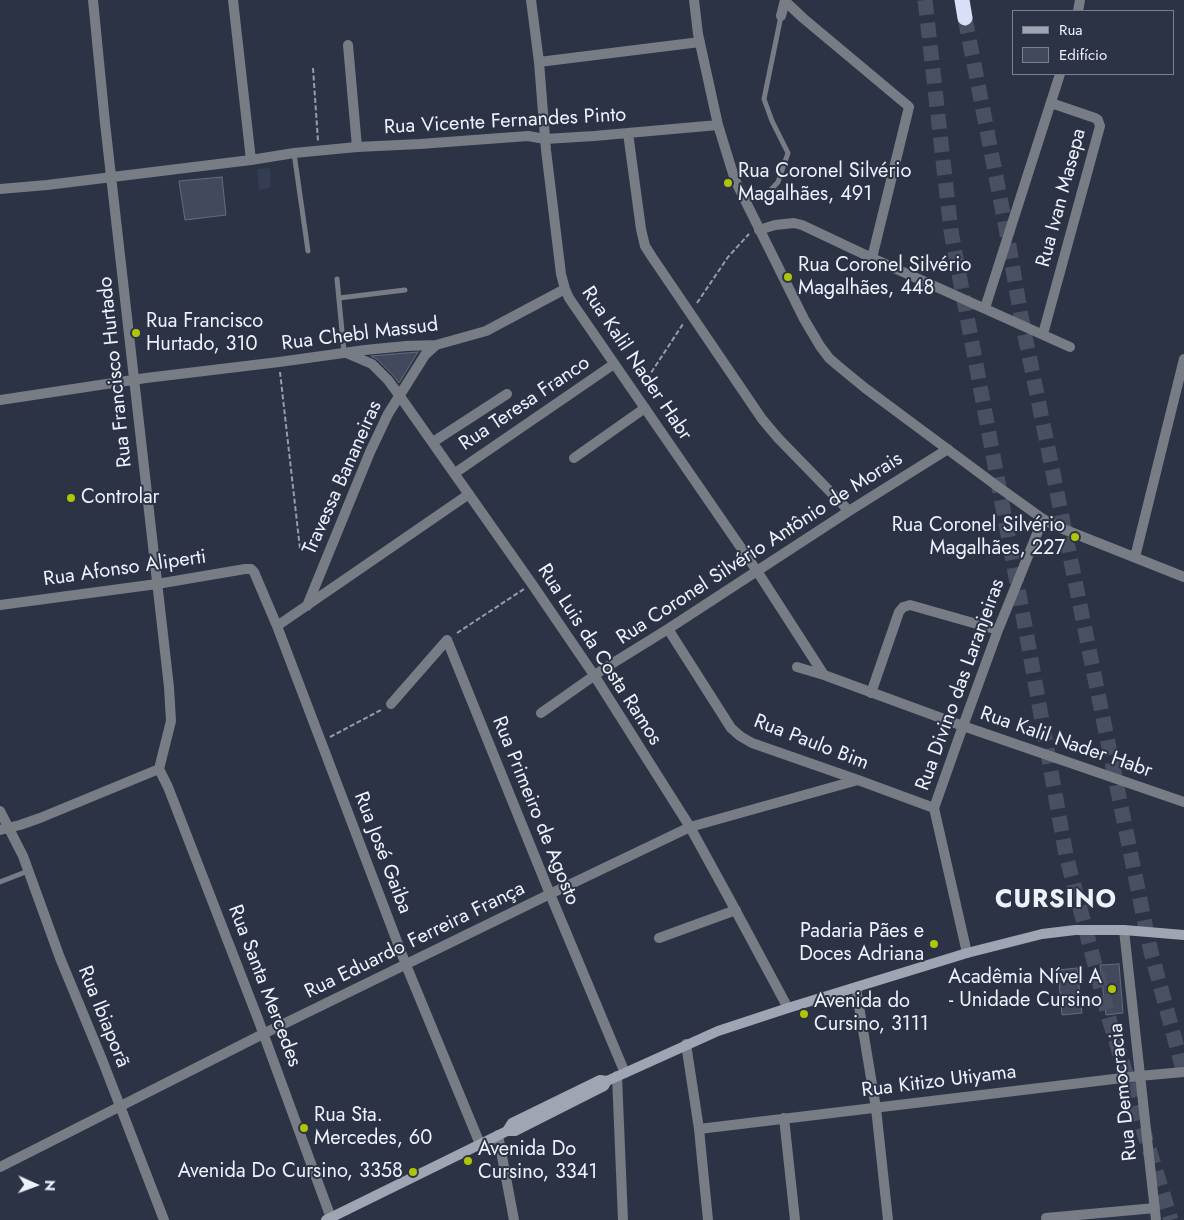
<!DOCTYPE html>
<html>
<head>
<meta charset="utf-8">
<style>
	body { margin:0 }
	#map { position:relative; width:1184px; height:1220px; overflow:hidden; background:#2c3345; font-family:Jost,sans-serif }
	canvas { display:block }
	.legend { position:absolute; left:1012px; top:10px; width:162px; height:65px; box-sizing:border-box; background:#2c3345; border:1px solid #797f8f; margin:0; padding:6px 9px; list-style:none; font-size:15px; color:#edf2fd }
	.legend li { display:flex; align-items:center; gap:10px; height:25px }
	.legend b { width:25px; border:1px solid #797f8f }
	.north { position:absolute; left:10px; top:1160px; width:50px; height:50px; -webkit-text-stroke:4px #2c3345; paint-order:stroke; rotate:92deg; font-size:14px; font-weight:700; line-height:20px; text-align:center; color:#edf2fd }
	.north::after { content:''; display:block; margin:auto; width:18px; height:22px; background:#edf2fd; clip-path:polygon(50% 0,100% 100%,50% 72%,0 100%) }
</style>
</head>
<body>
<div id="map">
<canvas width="1184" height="1220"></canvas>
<ul class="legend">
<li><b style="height:6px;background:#9fa5b3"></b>Rua</li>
<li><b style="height:14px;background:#42495c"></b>Edifício</li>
</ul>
<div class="north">N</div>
</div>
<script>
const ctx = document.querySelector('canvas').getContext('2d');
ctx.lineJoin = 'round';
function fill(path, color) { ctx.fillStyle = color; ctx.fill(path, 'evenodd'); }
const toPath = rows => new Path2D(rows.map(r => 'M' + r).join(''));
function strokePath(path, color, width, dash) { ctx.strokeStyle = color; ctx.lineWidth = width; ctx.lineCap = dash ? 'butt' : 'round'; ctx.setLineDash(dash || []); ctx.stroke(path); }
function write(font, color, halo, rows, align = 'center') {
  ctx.font = font + ' Jost,sans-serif'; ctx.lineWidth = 4; ctx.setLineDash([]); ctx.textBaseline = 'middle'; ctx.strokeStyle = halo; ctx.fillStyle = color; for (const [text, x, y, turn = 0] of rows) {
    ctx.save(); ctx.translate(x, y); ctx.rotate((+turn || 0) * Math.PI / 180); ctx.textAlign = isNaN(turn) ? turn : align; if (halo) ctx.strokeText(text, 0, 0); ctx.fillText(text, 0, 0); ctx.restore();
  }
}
const built = toPath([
	[270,168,271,187,259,190,257,169]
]);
const building = toPath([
	[222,177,226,215,185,220,179,181,222,177],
	[418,352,399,383,393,375,377,359,371,356,418,352],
	[1119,964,1123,1013,1106,1015,1100,965,1119,964],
	[1077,968,1082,1013,1062,1015,1058,970,1077,968]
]);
const highwayTunnel = toPath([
	[925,0,951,231,1025,626,1066,855,1110,1022,1171,1220],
	[965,18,1005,223,1021,316,1145,924,1151,952,1184,1073]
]);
const path = toPath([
	[313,68,318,141],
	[697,303,728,257,749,234],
	[280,372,300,549],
	[643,385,683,324],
	[457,633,524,589],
	[330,737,383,709]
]);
const lane = toPath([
	[294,153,308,251],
	[745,200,768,193,778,182,788,153,772,121,764,99,781,16],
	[337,279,344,352],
	[339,298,405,290],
	[0,882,28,871]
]);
const street = toPath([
	[93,0,105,123,169,687,171,721,159,769],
	[233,0,251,160],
	[531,0,539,62,546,150,561,274,565,289,569,298,757,571,824,675],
	[694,0,698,34,718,125,735,180,804,319,820,346,829,358,837,365,865,388,997,486,1043,519,1058,527,1184,577],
	[785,1,803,18,907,105,909,107,872,258],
	[1078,11,1080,0],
	[781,16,785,0],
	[348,45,357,147],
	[539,62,700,42],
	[628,133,641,229,645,246,652,257,762,419,778,438,849,511],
	[0,189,47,185,251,160,294,153,357,147,420,144,528,136,545,139,594,136,718,125],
	[759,230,775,225,794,223,802,225,872,258,1070,347],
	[985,308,1060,74],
	[1043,334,1100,126,1098,120,1095,118,1051,103],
	[344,352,372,364,388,380,399,395,532,584,594,675,690,827,730,900,788,1008],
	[0,400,146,378,279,362,365,350,406,346,436,345,486,331,565,289],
	[433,442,507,394],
	[574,458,645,408],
	[455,473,614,364],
	[1135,557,1184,359],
	[0,605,157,584,245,569,251,569,254,572,277,626,406,965,480,1144],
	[307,606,370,452,388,414,425,355,436,345],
	[277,626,469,494],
	[668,629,731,728,740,736,752,743,858,780,934,808],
	[797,667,824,675,963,726,1184,802],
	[871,693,899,612,903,607,910,605,998,630],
	[391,704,447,640,550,894,625,1073],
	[541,713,605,668,668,629,849,511,948,449],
	[159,769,168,787,258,1019,331,1218],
	[0,811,23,856,60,958,103,1062,164,1220],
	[0,830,20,825,40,818,159,769],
	[1124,930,1156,1220],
	[659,938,736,910],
	[967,953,934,808,963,726,998,630,1043,519],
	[856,988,876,1108,888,1220],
	[686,1044,699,1129,708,1220],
	[617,1076,623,1220],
	[784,1118,795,1220],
	[699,1129,1139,1076,1184,1072],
	[498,1135,514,1220],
	[0,1167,263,1034,550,894,690,827,858,780],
	[1046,1218,1155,1208]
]);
const secondary = toPath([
	[507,1131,515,1131,604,1086,607,1081,718,1031,788,1008,967,953,1042,934,1075,930,1124,930,1184,935],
	[326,1220,507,1131,512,1123,600,1080,607,1081]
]);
const highway = toPath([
	[962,0,965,18]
]);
const markers = [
	[728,183,5,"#afc507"],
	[788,277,5,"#afc507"],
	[136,333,5,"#afc507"],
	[71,498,5,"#afc507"],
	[1075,537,5,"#afc507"],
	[934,944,5,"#afc507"],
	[1112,989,5,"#afc507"],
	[804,1014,5,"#afc507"],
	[304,1128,5,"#afc507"],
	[468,1161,5,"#afc507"],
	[413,1172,5,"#afc507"]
];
const streetNames = [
	["Rua Vicente Fernandes Pinto",505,122,-3],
	["Rua Ivan Masepa",1062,198,-75],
	["Rua Chebl Massud",360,335,-7],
	["Rua Kalil Nader Habr",636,364,56],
	["Rua Francisco Hurtado",116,372,-96],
	["Rua Teresa Franco",525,404,-34],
	["Travessa Bananeiras",343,478,-66],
	["Rua Coronel Silvério Antônio de Morais",760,549,-33],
	["Rua Afonso Aliperti",125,569,-8],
	["Rua Luis da Costa Ramos",599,655,57],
	["Rua Divino das Laranjeiras",961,685,-70],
	["Rua Paulo Bim",811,743,21],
	["Rua Kalil Nader Habr",1066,743,19],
	["Rua Primeiro de Agosto",535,811,68],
	["Rua José Gaiba",382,853,69],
	["Rua Eduardo Ferreira França",415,941,-26],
	["Rua Santa Mercedes",264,986,69],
	["Rua Ibiaporã",103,1017,68],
	["Rua Kitizo Utiyama",939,1082,-7],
	["Rua Democracia",1124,1092,-96]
];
const poiNames = [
	["Rua Coronel Silvério",738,172],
	["Magalhães, 491",738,195],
	["Rua Coronel Silvério",798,266],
	["Magalhães, 448",798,289],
	["Rua Francisco",146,322],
	["Hurtado, 310",146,345],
	["Controlar",81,498],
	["Rua Coronel Silvério",1065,526,"right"],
	["Magalhães, 227",1065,549,"right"],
	["Padaria Pães e",924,932,"right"],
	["Doces Adriana",924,955,"right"],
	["Acadêmia Nível A",1102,978,"right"],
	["- Unidade Cursino",1102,1001,"right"],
	["Avenida do",814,1002],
	["Cursino, 3111",814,1025],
	["Rua Sta.",314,1116],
	["Mercedes, 60",314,1139],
	["Avenida Do",478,1150],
	["Cursino, 3341",478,1173],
	["Avenida Do Cursino, 3358",403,1172,"right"]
];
const districtNames = [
	["CURSINO",1056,901]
];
fill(built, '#343d54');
fill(building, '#42495c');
strokePath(building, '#636c7f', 1);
strokePath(highwayTunnel, '#495061', 15, [15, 8]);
strokePath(path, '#969caa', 2, [5, 2.5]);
strokePath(lane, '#787c85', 5);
strokePath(street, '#787c85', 10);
strokePath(secondary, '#9fa5b3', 10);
strokePath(highway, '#d7e0f7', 15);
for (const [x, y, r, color] of markers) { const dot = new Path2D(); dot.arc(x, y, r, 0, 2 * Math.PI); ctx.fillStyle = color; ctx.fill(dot); strokePath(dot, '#2c3345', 2); }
write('20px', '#edf2fd', '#2c3345', streetNames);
write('20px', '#edf2fd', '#2c3345', poiNames, 'left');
ctx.letterSpacing = '1px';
write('bold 25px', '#edf2fd', '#2c3345', districtNames);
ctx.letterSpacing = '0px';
</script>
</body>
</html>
